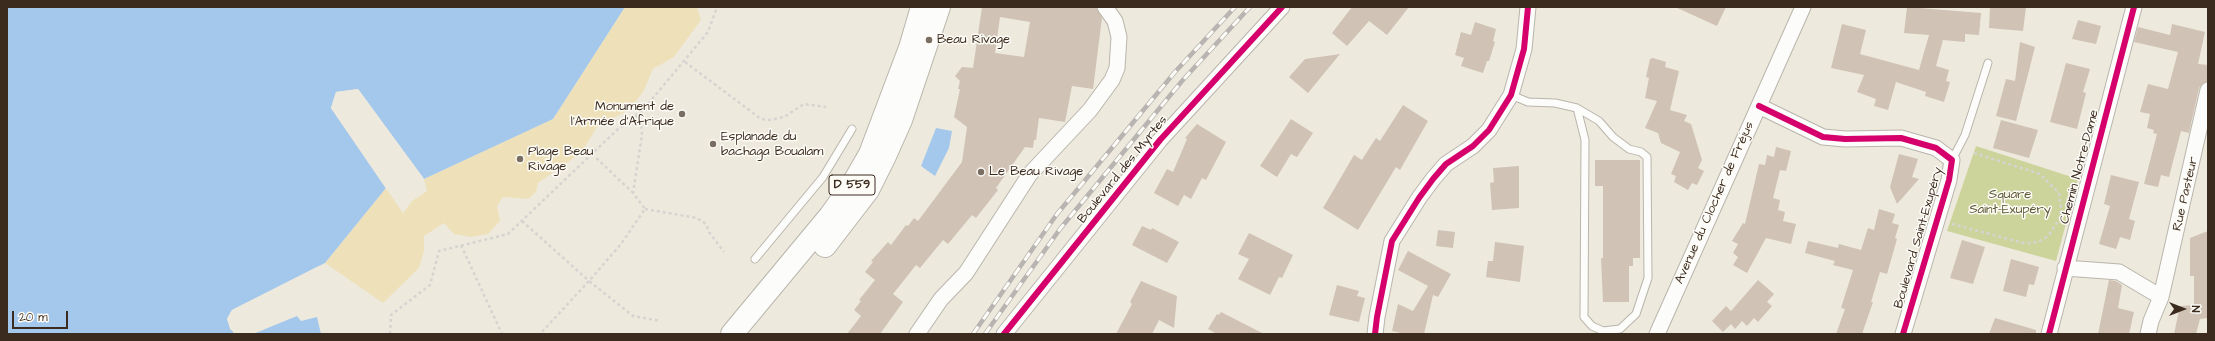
<!DOCTYPE html>
<html>
<head>
<meta charset="utf-8">
<style>
	body { margin:0 }
	#map { position:relative; width:2215px; height:341px; overflow:hidden; background:#eee9dd; font-family:"Architects Daughter",sans-serif }
	canvas { display:block }
	.frame { position:absolute; inset:0; border:8px solid #3b2a1e; pointer-events:none }
	.north { position:absolute; left:2163px; top:289px; width:40px; height:40px; -webkit-text-stroke:3px #fdfcf7; paint-order:stroke; rotate:90deg; font-size:11px; font-weight:700; line-height:16px; text-align:center; color:#3b2a1e }
	.north::after { content:''; display:block; margin:auto; width:14px; height:18px; background:#3b2a1e; clip-path:polygon(50% 0,100% 100%,50% 72%,0 100%) }
	.scale { position:absolute; left:12px; top:311px; width:56px; height:18px; box-sizing:border-box; border:2px solid #3b2a1e; border-top:0; padding-left:5px; font-size:12px; line-height:14px; white-space:nowrap; color:#3b2a1e; -webkit-text-stroke:3px #fdfcf7; paint-order:stroke }
</style>
</head>
<body>
<div id="map">
<canvas width="2215" height="341"></canvas>
<div class="frame"></div>
<div class="north">N</div>
<div class="scale">20 m</div>
</div>
<script>
const ctx = document.querySelector('canvas').getContext('2d');
ctx.lineJoin = 'round';
function fill(path, color) { ctx.fillStyle = color; ctx.fill(path, 'evenodd'); }
const toPath = rows => new Path2D(rows.map(r => 'M' + r).join(''));
function strokePath(path, color, width, dash) { ctx.strokeStyle = color; ctx.lineWidth = width; ctx.lineCap = dash ? 'butt' : 'round'; ctx.setLineDash(dash || []); ctx.stroke(path); }
function write(font, color, halo, rows, align = 'center') {
  ctx.font = font + ' "Architects Daughter",sans-serif'; ctx.lineWidth = 3; ctx.setLineDash([]); ctx.textBaseline = 'middle'; ctx.strokeStyle = halo; ctx.fillStyle = color; for (const [text, x, y, turn = 0] of rows) {
    ctx.save(); ctx.translate(x, y); ctx.rotate((+turn || 0) * Math.PI / 180); ctx.textAlign = isNaN(turn) ? turn : align; if (halo) ctx.strokeText(text, 0, 0); ctx.fillText(text, 0, 0); ctx.restore();
  }
}
const green = toPath([
	[1976,146,2078,179,2056,261,1947,231]
]);
const sand = toPath([
	[625,7,697,7,701,20,674,57,653,69,643,92,629,110,613,118,602,119,581,153,538,183,536,192,528,199,503,197,497,206,500,221,488,234,471,237,454,234,444,223,424,236,424,251,419,268,383,303,325,263,386,188,403,213,412,201,427,191,424,179,553,119]
]);
const water = toPath([
	[7,7,625,7,553,119,424,179,358,89,336,92,331,108,386,188,325,263,232,310,227,319,234,334,7,334],
	[936,128,952,131,949,148,935,176,921,166],
	[297,316,301,321,317,317,321,334,253,334]
]);
const pier = toPath([
	[358,89,424,179,424,181,357,91,337,93,333,108,387,187,387,190,331,108,336,92],
	[319,266,321,268,233,312,231,315,230,324,236,334,230,329,227,319,232,310]
]);
const building = toPath([
	[982,7,1096,7,1102,18,1093,89,1072,86,1065,122,1039,118,1036,140,1034,140,1033,148,1025,147,996,188,998,190,976,218,972,215,948,244,943,240,920,268,916,265,893,294,903,302,880,334,847,334,861,316,854,310,861,301,859,300,875,280,865,272,873,262,871,261,888,242,891,245,906,225,908,226,914,218,918,221,962,162,967,127,954,117,960,89,958,89,960,81,955,76,962,67,973,68],
	[1000,17,1030,22,1024,57,995,53],
	[1352,7,1409,7,1387,35,1369,21,1347,46,1332,33],
	[1675,7,1726,7,1717,26],
	[1907,7,1981,13,1979,35,1965,34,1965,42,1943,40,1936,66,1949,70,1946,81,1950,82,1944,102,1925,96,1926,92,1896,82,1888,110,1874,106,1876,99,1857,92,1864,75,1831,68,1842,24,1866,30,1860,54,1919,70,1929,35,1904,33],
	[1990,7,2026,7,2023,31,1989,28],
	[2078,20,2101,26,2096,44,2072,39],
	[1475,22,1496,29,1493,41,1495,42,1489,61,1487,61,1483,73,1461,66,1464,58,1455,55,1461,32,1471,35],
	[2172,24,2205,32,2198,64,2208,65,2208,81,2202,84,2199,88,2189,133,2181,131,2169,177,2161,175,2158,187,2144,184,2157,134,2153,133,2154,130,2147,128,2150,114,2140,112,2148,84,2168,89,2178,52,2134,42,2138,27,2170,35],
	[2020,42,2035,47,2016,121,1996,116,2006,79,2015,81],
	[1340,54,1308,93,1289,77,1305,59],
	[1653,58,1666,62,1665,67,1679,71,1670,110,1687,115,1684,121,1691,124,1702,160,1698,168,1704,171,1697,185,1692,183,1688,190,1674,182,1676,176,1671,174,1680,152,1661,143,1658,133,1645,128,1657,101,1645,98,1649,78,1646,77,1650,59],
	[2066,63,2090,69,2083,92,2086,93,2077,129,2050,122],
	[1403,105,1428,121,1400,170,1396,167,1358,230,1323,208,1354,155,1362,160,1363,158,1376,138,1380,141],
	[1291,119,1313,133,1297,157,1291,154,1277,177,1260,166],
	[2001,120,2038,130,2029,158,1993,148],
	[1197,124,1226,142,1206,180,1202,178,1191,199,1184,195,1178,206,1154,193,1167,169,1173,172,1187,139,1185,138],
	[1776,147,1791,151,1786,171,1780,170,1773,198,1780,200,1778,210,1785,212,1783,221,1796,224,1791,244,1766,238,1747,273,1733,265,1738,257,1733,253,1738,244,1732,241,1743,223,1745,224,1759,164,1765,165,1767,155,1774,157],
	[1899,154,1918,159,1912,177,1919,179,1897,204,1890,187],
	[1595,160,1640,160,1640,258,1633,258,1633,266,1629,266,1629,302,1603,302,1601,258,1603,258,1603,186,1595,186],
	[1519,166,1519,208,1492,210,1490,183,1494,182,1493,168],
	[2111,175,2139,182,2129,219,2135,221,2130,240,2120,237,2116,249,2099,244,2110,206,2104,204],
	[1879,209,1895,214,1892,223,1899,225,1895,238,1897,239,1887,274,1880,272,1871,302,1873,302,1862,334,1836,334,1845,309,1841,308,1853,270,1833,265,1835,261,1805,253,1808,241,1838,248,1839,244,1861,250,1868,228,1874,230],
	[1142,226,1151,230,1152,228,1179,242,1167,263,1132,245],
	[1438,230,1455,232,1453,248,1436,246],
	[2208,231,2208,318,2200,319,2196,334,2174,334,2180,306,2194,305,2194,276,2190,276,2190,238],
	[1249,233,1293,255,1282,278,1279,277,1270,295,1238,279,1249,259,1238,254],
	[1962,240,1985,247,1973,284,1950,278],
	[1495,242,1524,246,1520,282,1486,277,1488,261,1493,261],
	[1408,251,1451,274,1438,297,1433,295,1424,334,1405,334,1392,331,1398,304,1413,311,1428,286,1398,270],
	[2011,259,2039,267,2034,285,2029,284,2026,297,2003,291],
	[1758,280,1774,294,1767,302,1772,306,1758,322,1754,318,1747,326,1742,321,1735,329,1731,324,1723,332,1712,321,1726,306,1731,311],
	[2109,280,2116,281,2122,285,2118,308,2134,312,2129,334,2098,334],
	[1141,281,1177,296,1174,328,1159,320,1152,334,1116,334,1132,304,1130,302],
	[1337,285,1359,291,1357,296,1365,298,1359,322,1329,315],
	[1221,312,1264,334,1217,334,1208,329,1217,314,1219,315],
	[1995,318,2036,330,2036,334,1989,334]
]);
const path = toPath([
	[685,62,761,119,770,120,784,117,804,104,826,107],
	[636,115,641,123,642,135,633,193,645,209,621,244,589,281,633,316,661,321],
	[592,154,632,192],
	[645,209,697,218,706,224,709,232,724,252],
	[522,221,589,281,540,334],
	[1952,224,2023,243,2032,243,2040,241,2048,236,2059,220,2061,210,2059,193,2040,174,1971,152],
	[461,245,502,334],
	[390,334,391,315,430,285,439,251,508,234,617,130,643,110,708,32,717,7]
]);
const service = toPath([
	[1511,95,1528,102,1555,103,1577,108,1599,121,1613,137,1629,149,1641,152,1647,157,1648,278,1636,314,1620,329,1603,331,1592,326,1584,317,1585,140,1577,108],
	[1952,160,1965,135,1988,63],
	[755,259,823,177,852,129]
]);
const minor = toPath([
	[1759,106,1823,137,1845,139,1901,138,1936,148,1952,160,1949,180,1903,334],
	[2065,268,2119,272,2161,297],
	[917,334,941,299,966,273,1030,174,1090,110,1112,80,1117,68,1119,37,1115,21,1105,7],
	[1004,334,1160,140,1282,7],
	[1375,334,1377,317,1392,241,1419,198,1433,179,1446,164,1473,146,1489,130,1511,95,1524,49,1528,7],
	[1657,334,1803,7],
	[2049,334,2134,7],
	[2148,334,2151,321,2161,297,2208,90]
]);
const primary = toPath([
	[825,246,868,190,885,156,901,120,939,7],
	[732,334,830,216,851,187,870,154,910,48,922,7]
]);
const rail = toPath([
	[973,334,1057,214,1175,72,1235,7],
	[985,334,1060,229,1182,81,1250,7]
]);
const cycleway = toPath([
	[1759,106,1823,137,1845,139,1901,138,1936,148,1952,160,1949,180,1903,334],
	[1004,334,1160,140,1282,7],
	[1375,334,1377,317,1392,241,1419,198,1433,179,1446,164,1473,146,1489,130,1511,95,1524,49,1528,7],
	[2049,334,2134,7]
]);
const markers = [
	[929,40,4,"#7a6d61"],
	[682,114,4,"#7a6d61"],
	[713,144,4,"#7a6d61"],
	[520,159,4,"#7a6d61"],
	[981,172,4,"#7a6d61"]
];
const shields = [
	[852,185,46]
];
const shieldNames = [
	["D 559",852,185]
];
const poiNames = [
	["Beau Rivage",937,40],
	["Monument de",674,107,"right"],
	["l'Armée d'Afrique",674,122,"right"],
	["Esplanade du",721,137],
	["bachaga Boualam",721,152],
	["Plage Beau",528,152],
	["Rivage",528,167],
	["Le Beau Rivage",989,172]
];
const streetNames = [
	["Chemin Notre-Dame",2080,167,-75],
	["Boulevard des Myrtes",1123,170,-51],
	["Rue Pasteur",2186,194,-77],
	["Avenue du Clocher de Fréjus",1715,203,-66],
	["Boulevard Saint-Exupéry",1919,238,-74]
];
const parkNames = [
	["Square",2010,195],
	["Saint-Exupéry",2010,210]
];
fill(green, '#ccd49c');
fill(sand, '#eee1ba');
fill(water, '#a4c8ec');
fill(pier, '#eee9dd');
fill(building, '#d0c2b5');
strokePath(service, '#b9b5ac', 9);
strokePath(minor, '#b9b5ac', 17);
strokePath(primary, '#b9b5ac', 24);
strokePath(path, '#d6d4d0', 2.5, [3, 3]);
strokePath(service, '#fcfcfa', 7);
strokePath(minor, '#fcfcfa', 15);
strokePath(primary, '#fcfcfa', 22);
strokePath(rail, '#b7b4b1', 4.5);
strokePath(rail, '#fdfcf7', 3, [9]);
strokePath(cycleway, '#d6006c', 6);
for (const [x, y, r, color] of markers) { const dot = new Path2D(); dot.arc(x, y, r, 0, 2 * Math.PI); ctx.fillStyle = color; ctx.fill(dot); strokePath(dot, '#fdfcf7', 1.5); }
for (const [x, y, w] of shields) { const box = new Path2D(); box.roundRect(x - w / 2, y - 10, w, 20, 3); ctx.fillStyle = '#fdfcf7'; ctx.fill(box); strokePath(box, '#3b2a1e', 1); }
write('bold 12px', '#3b2a1e', null, shieldNames);
write('13px', '#3b2a1e', '#fdfcf7', poiNames, 'left');
write('13px', '#3b2a1e', '#fdfcf7', streetNames);
write('13px', '#5e5834', '#fdfcf7', parkNames);
</script>
</body>
</html>
